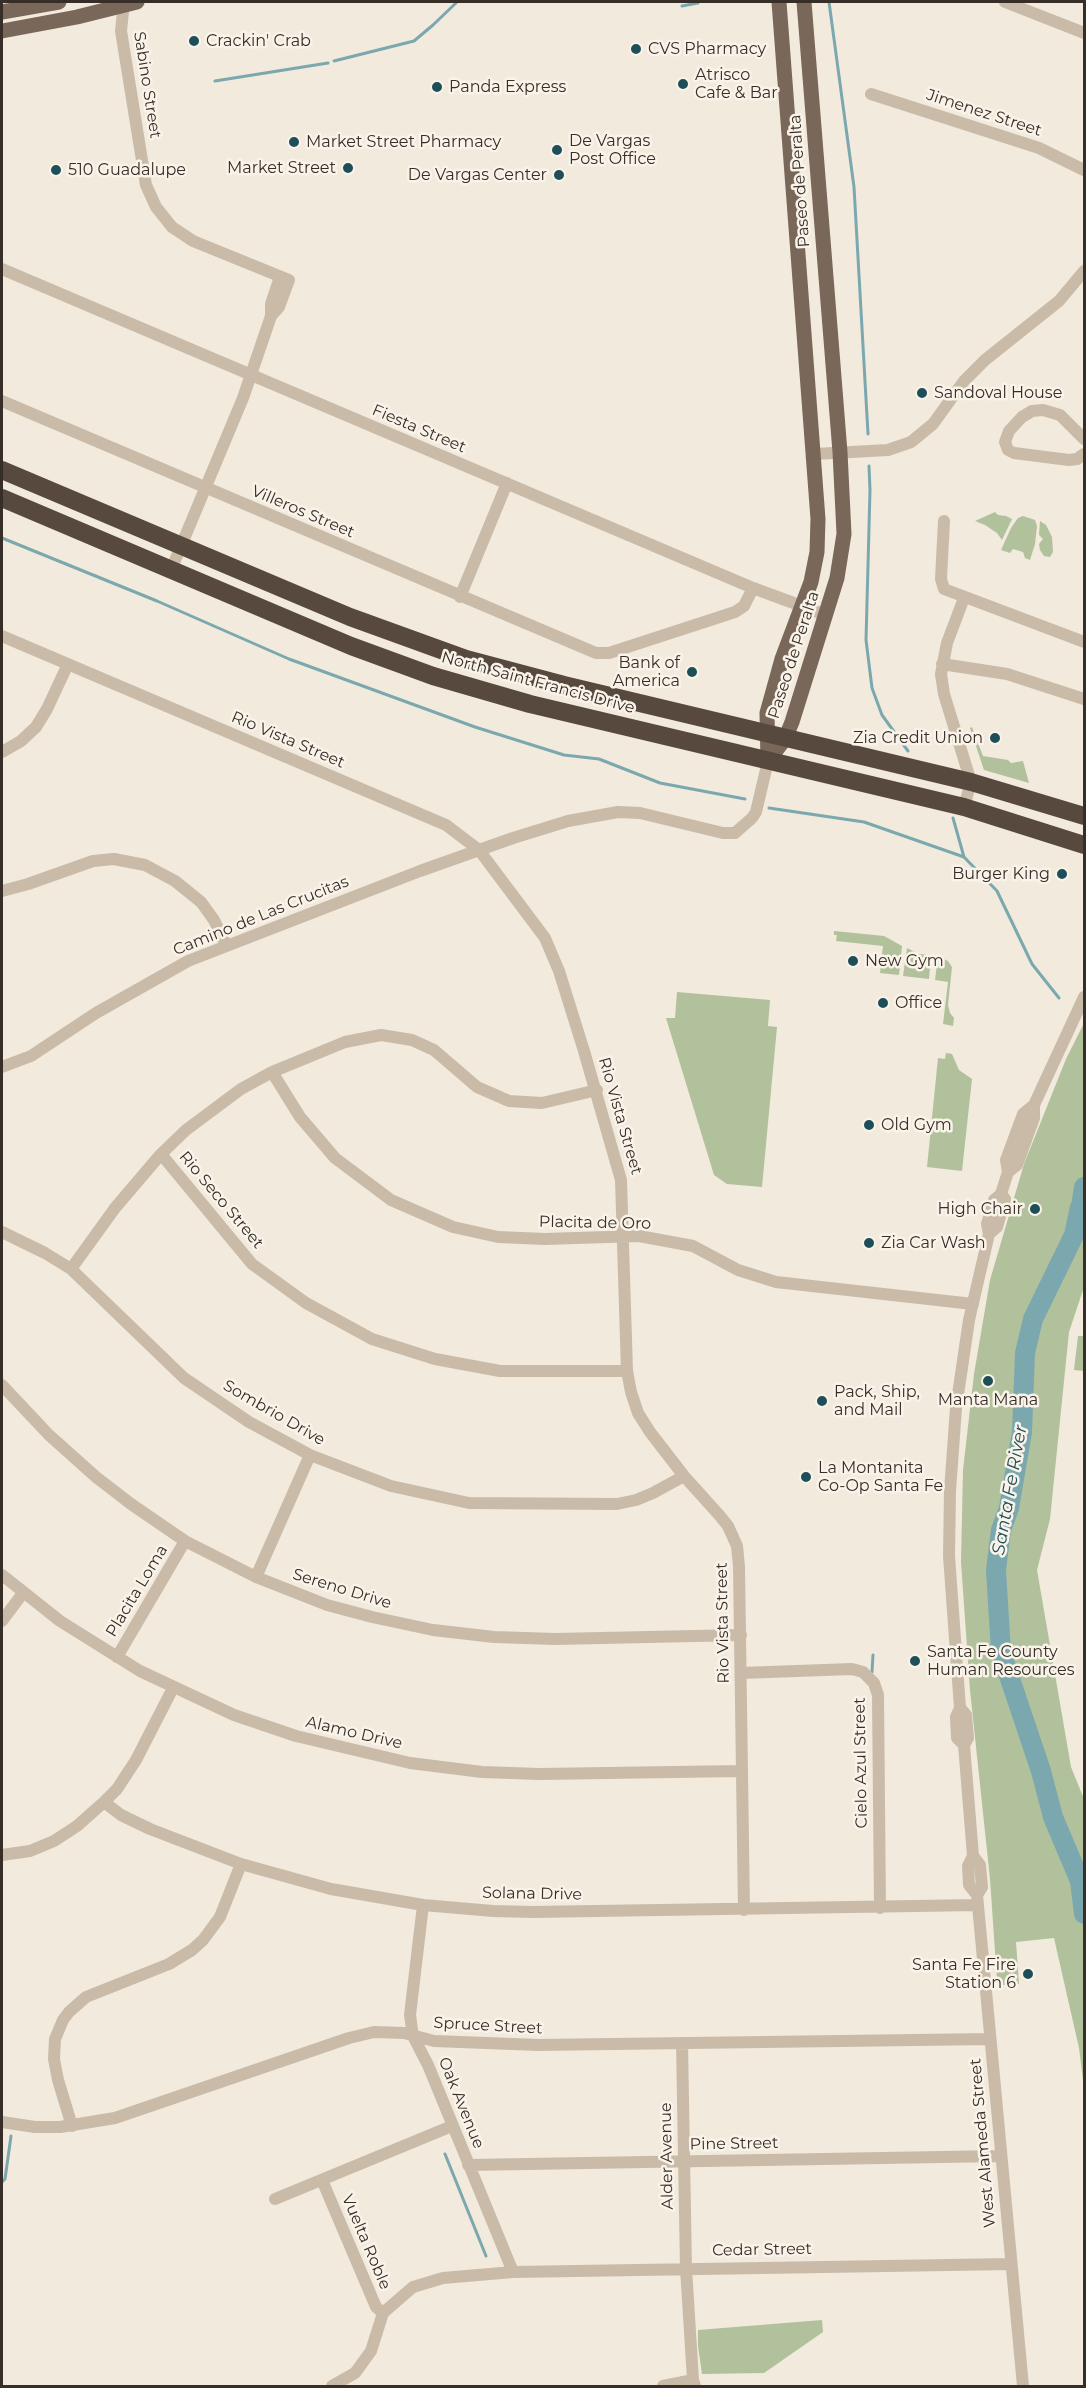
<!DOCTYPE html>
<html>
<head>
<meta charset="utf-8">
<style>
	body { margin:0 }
	#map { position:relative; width:1086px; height:2388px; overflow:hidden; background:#f2eadc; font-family:Montserrat,sans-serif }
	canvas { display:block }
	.frame { position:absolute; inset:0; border:3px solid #372e28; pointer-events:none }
</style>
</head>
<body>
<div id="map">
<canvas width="1086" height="2388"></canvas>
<div class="frame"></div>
</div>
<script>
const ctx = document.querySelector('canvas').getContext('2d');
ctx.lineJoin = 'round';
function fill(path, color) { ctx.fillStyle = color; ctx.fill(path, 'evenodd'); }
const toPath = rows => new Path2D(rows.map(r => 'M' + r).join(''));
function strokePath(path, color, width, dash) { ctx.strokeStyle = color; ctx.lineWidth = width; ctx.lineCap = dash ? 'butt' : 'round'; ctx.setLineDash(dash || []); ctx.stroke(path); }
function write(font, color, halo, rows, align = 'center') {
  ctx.font = font + ' Montserrat,sans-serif'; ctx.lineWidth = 5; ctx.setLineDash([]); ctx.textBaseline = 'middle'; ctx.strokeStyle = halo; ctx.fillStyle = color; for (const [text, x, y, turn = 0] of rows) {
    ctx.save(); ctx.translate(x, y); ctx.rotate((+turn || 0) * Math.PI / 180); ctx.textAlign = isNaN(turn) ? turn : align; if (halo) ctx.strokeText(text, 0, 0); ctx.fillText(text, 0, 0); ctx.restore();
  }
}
const green = toPath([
	[995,512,998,515,1006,516,1012,519,1002,540,997,533,985,525,975,521],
	[1023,516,1035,520,1037,526,1035,544,1030,560,1025,558,1023,552,1013,549,1010,553,1001,550,1011,528,1018,518],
	[1040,521,1046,525,1052,537,1053,552,1050,557,1044,556,1040,550,1039,544,1043,539,1039,535],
	[972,727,983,756,1008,760,1011,763,1023,761,1029,783,984,770,970,728],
	[834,931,884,936,902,946,899,975,880,973,883,946,836,941,837,935,834,935],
	[907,948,919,954,931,955,929,979,903,976],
	[938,956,948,961,952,967,948,1005,950,1013,954,1018,953,1026,943,1024,948,982,935,980],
	[677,992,770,1000,768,1026,777,1027,762,1187,727,1184,714,1175,666,1018,675,1018],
	[1084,1023,1084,1287,1069,1332,1050,1519,1037,1570,1071,1767,1084,1799,1084,2088,1079,2048,1054,1938,1016,1942,1019,1984,1001,1985,997,1980,990,1879,970,1690,961,1562,963,1470,974,1374,990,1280,1024,1164,1066,1059],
	[946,1053,952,1054,959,1070,972,1079,962,1171,927,1167,938,1058,945,1059],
	[1078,1336,1084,1336,1084,1371,1074,1370],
	[822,2320,823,2332,764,2373,702,2374,698,2346,698,2330]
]);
const stream = toPath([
	[829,2,854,187,868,434],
	[682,6,698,3],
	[334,61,414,41,433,25,457,2],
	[215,81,328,63],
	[869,466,870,490,866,640,872,688,882,715,908,751],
	[2,538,157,601,289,659,475,727,564,755,599,759,660,783,745,799],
	[769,808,864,822,964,857,997,891,1032,964,1059,998],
	[953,818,964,857],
	[872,1672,873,1655],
	[445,2154,486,2256],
	[2,2182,5,2179,11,2136]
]);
const river = toPath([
	[1082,1200,1084,1187],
	[1080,1207,1074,1235,1033,1319,1025,1353,1022,1432,1009,1508,1001,1530,996,1570,1001,1652,1041,1771,1053,1817,1080,1881,1084,1914]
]);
const minor = toPath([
	[124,2,121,31,146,185,156,207,172,227,193,241,289,280,279,307,271,316],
	[1005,2,1084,33],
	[871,94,1039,148,1084,170],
	[2,269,753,588,826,615],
	[2,401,596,653,609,653,735,612,744,606,753,588],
	[1084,439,1060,415,1043,410,1032,411,1022,417,1009,431,1005,442,1008,450,1014,453,1069,460,1077,459,1084,454],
	[815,454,888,450,911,442,933,424,964,381,985,360,1059,301,1084,271],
	[944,521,941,579,944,589,1084,642],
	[171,570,243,398,271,316,271,304,280,277],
	[460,597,507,483],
	[2,636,446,825,479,850,545,938,559,971,584,1051,621,1180,627,1371,631,1392,638,1413,650,1432,684,1476,720,1516,728,1526,737,1546,739,1567,744,1910],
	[942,664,1007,674,1084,699],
	[2,752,21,741,36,727,47,709,68,664],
	[964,807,971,782,944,694,941,674,947,643,964,598],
	[2,891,28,884,93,861,114,859,145,865,175,881,201,902,214,920,226,945],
	[2,1067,31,1056,96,1013,188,961,420,871,513,838,568,821,618,812,640,813,723,833,735,833,752,818,756,812,768,761],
	[272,1072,300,1117,335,1158,391,1200,453,1227,498,1237,545,1239,639,1236,693,1246,738,1270,776,1282,973,1304],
	[161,1154,252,1264,306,1303,372,1339,435,1359,500,1371,627,1371],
	[1008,1172,1017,1165,1034,1118,1034,1105,1084,997],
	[2,1232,45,1253,71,1269,184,1378,249,1422,310,1455,391,1486,469,1503,617,1504,636,1500,653,1493,684,1476],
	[989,1234,997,1227,1005,1199,1001,1194],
	[71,1269,115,1208,161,1154,186,1130,241,1089,272,1072,345,1042,381,1035,412,1040,434,1050,477,1087,509,1101,542,1103,597,1090],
	[2,1385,49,1435,96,1477,131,1504,185,1541,256,1577,327,1605,372,1617,433,1630,494,1637,555,1639,741,1635],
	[2,1575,60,1621,140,1671,234,1715,296,1736,410,1763,482,1772,539,1774,742,1771],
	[256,1577,310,1455],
	[2,1621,23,1593],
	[117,1657,185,1541],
	[741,1673,852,1669,863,1672,874,1683,878,1695,880,1908],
	[960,1708,966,1715,968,1738,964,1745,973,1856,968,1866,969,1885,977,1895,1023,2386],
	[964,1745,957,1738,956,1717,960,1708,949,1556,950,1491,956,1408,969,1320,989,1234,987,1224,994,1200,1001,1194,1008,1172,1006,1160,1023,1114,1034,1105],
	[104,1802,121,1815,150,1829,241,1864,331,1889,423,1905,493,1911,532,1912,978,1905],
	[2,1855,30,1851,54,1841,77,1826,104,1802,117,1789,136,1760,173,1688],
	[973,1856,980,1865,982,1887,977,1895],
	[423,1905,410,2015,413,2036,428,2065,513,2272],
	[682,2043,686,2268,693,2380,695,2386],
	[2,2122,35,2127,60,2127,115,2118,349,2038,374,2032,404,2033,434,2041,538,2045,990,2039],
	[72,2126,58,2080,54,2059,55,2039,63,2020,69,2012,86,1997,169,1964,192,1950,203,1940,220,1917,241,1864],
	[468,2165,1001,2156],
	[322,2180,376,2307,383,2313],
	[275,2199,452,2126],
	[332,2386,355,2373,371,2351,383,2313,413,2287,443,2278,513,2272,1011,2264],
	[663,2386,693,2380]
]);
const major = toPath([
	[2,12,59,2],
	[2,31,77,17,137,2],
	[768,761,785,739,792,722,837,578,844,534,840,452,804,2],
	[768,761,767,713,782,659,811,582,817,552,818,519,779,2]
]);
const highway = toPath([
	[2,470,350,617,466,659,564,685,971,782,1084,816],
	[2,498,351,646,433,676,530,704,964,807,1084,845]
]);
const markers = [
	[194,41,6,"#1e4f58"],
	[636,49,6,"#1e4f58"],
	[683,84,6,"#1e4f58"],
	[437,87,6,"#1e4f58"],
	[294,142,6,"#1e4f58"],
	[557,150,6,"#1e4f58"],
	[348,168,6,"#1e4f58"],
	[56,170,6,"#1e4f58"],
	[559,175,6,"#1e4f58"],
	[922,393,6,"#1e4f58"],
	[692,672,6,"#1e4f58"],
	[995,738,6,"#1e4f58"],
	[1062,874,6,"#1e4f58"],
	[853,961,6,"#1e4f58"],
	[883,1003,6,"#1e4f58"],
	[869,1125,6,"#1e4f58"],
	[1035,1209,6,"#1e4f58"],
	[869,1243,6,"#1e4f58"],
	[988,1381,6,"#1e4f58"],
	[822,1401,6,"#1e4f58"],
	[806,1477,6,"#1e4f58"],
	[915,1661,6,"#1e4f58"],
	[1028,1974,6,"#1e4f58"]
];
const poiNames = [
	["Crackin' Crab",206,41],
	["CVS Pharmacy",648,49],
	["Atrisco",695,75],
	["Cafe & Bar",695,93],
	["Panda Express",449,87],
	["De Vargas",569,141],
	["Post Office",569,159],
	["Market Street Pharmacy",306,142],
	["Market Street",336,168,"right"],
	["510 Guadalupe",68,170],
	["De Vargas Center",547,175,"right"],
	["Sandoval House",934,393],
	["Bank of",680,663,"right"],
	["America",680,681,"right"],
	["Zia Credit Union",983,738,"right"],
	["Burger King",1050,874,"right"],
	["New Gym",865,961],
	["Office",895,1003],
	["Old Gym",881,1125],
	["High Chair",1023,1209,"right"],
	["Zia Car Wash",881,1243],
	["Pack, Ship,",834,1392],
	["and Mail",834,1410],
	["Manta Mana",988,1400,"center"],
	["La Montanita",818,1468],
	["Co-Op Santa Fe",818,1486],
	["Santa Fe County",927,1652],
	["Human Resources",927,1670],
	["Santa Fe Fire",1016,1965,"right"],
	["Station 6",1016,1983,"right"]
];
const streetNames = [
	["Sabino Street",147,85,81],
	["Jimenez Street",984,113,18],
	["Paseo de Peralta",800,181,-94],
	["Fiesta Street",419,429,23],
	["Villeros Street",303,512,23],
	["Paseo de Peralta",794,655,-72],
	["North Saint Francis Drive",538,683,15],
	["Rio Vista Street",288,740,23],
	["Camino de Las Crucitas",261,916,-22],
	["Rio Vista Street",620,1116,74],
	["Rio Seco Street",221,1200,50],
	["Placita de Oro",595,1223,1],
	["Sombrio Drive",274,1413,30],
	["Sereno Drive",342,1589,17],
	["Placita Loma",137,1591,-59],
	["Rio Vista Street",723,1623,-91],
	["Alamo Drive",354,1733,13],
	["Cielo Azul Street",861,1763,-91],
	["Solana Drive",532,1894,1],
	["Spruce Street",488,2026,3],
	["Oak Avenue",461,2103,68],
	["West Alameda Street",983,2143,-95],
	["Pine Street",734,2144,-1],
	["Alder Avenue",667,2156,-91],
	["Vuelta Roble",366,2242,67],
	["Cedar Street",762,2250,-1]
];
const waterNames = [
	["Santa Fe River",1010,1490,-80]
];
fill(green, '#b1c19c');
strokePath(stream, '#7ba8af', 3);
strokePath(river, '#7ba8af', 20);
strokePath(minor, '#cabba8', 12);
strokePath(major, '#796759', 15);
strokePath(highway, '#58493f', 18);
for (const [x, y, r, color] of markers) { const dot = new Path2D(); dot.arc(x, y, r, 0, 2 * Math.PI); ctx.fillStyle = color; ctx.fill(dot); strokePath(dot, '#f9f3e9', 2); }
write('16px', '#372e28', '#f9f3e9', poiNames, 'left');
write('16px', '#372e28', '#f9f3e9', streetNames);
write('italic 18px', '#1e4f58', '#f9f3e9', waterNames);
</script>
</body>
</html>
